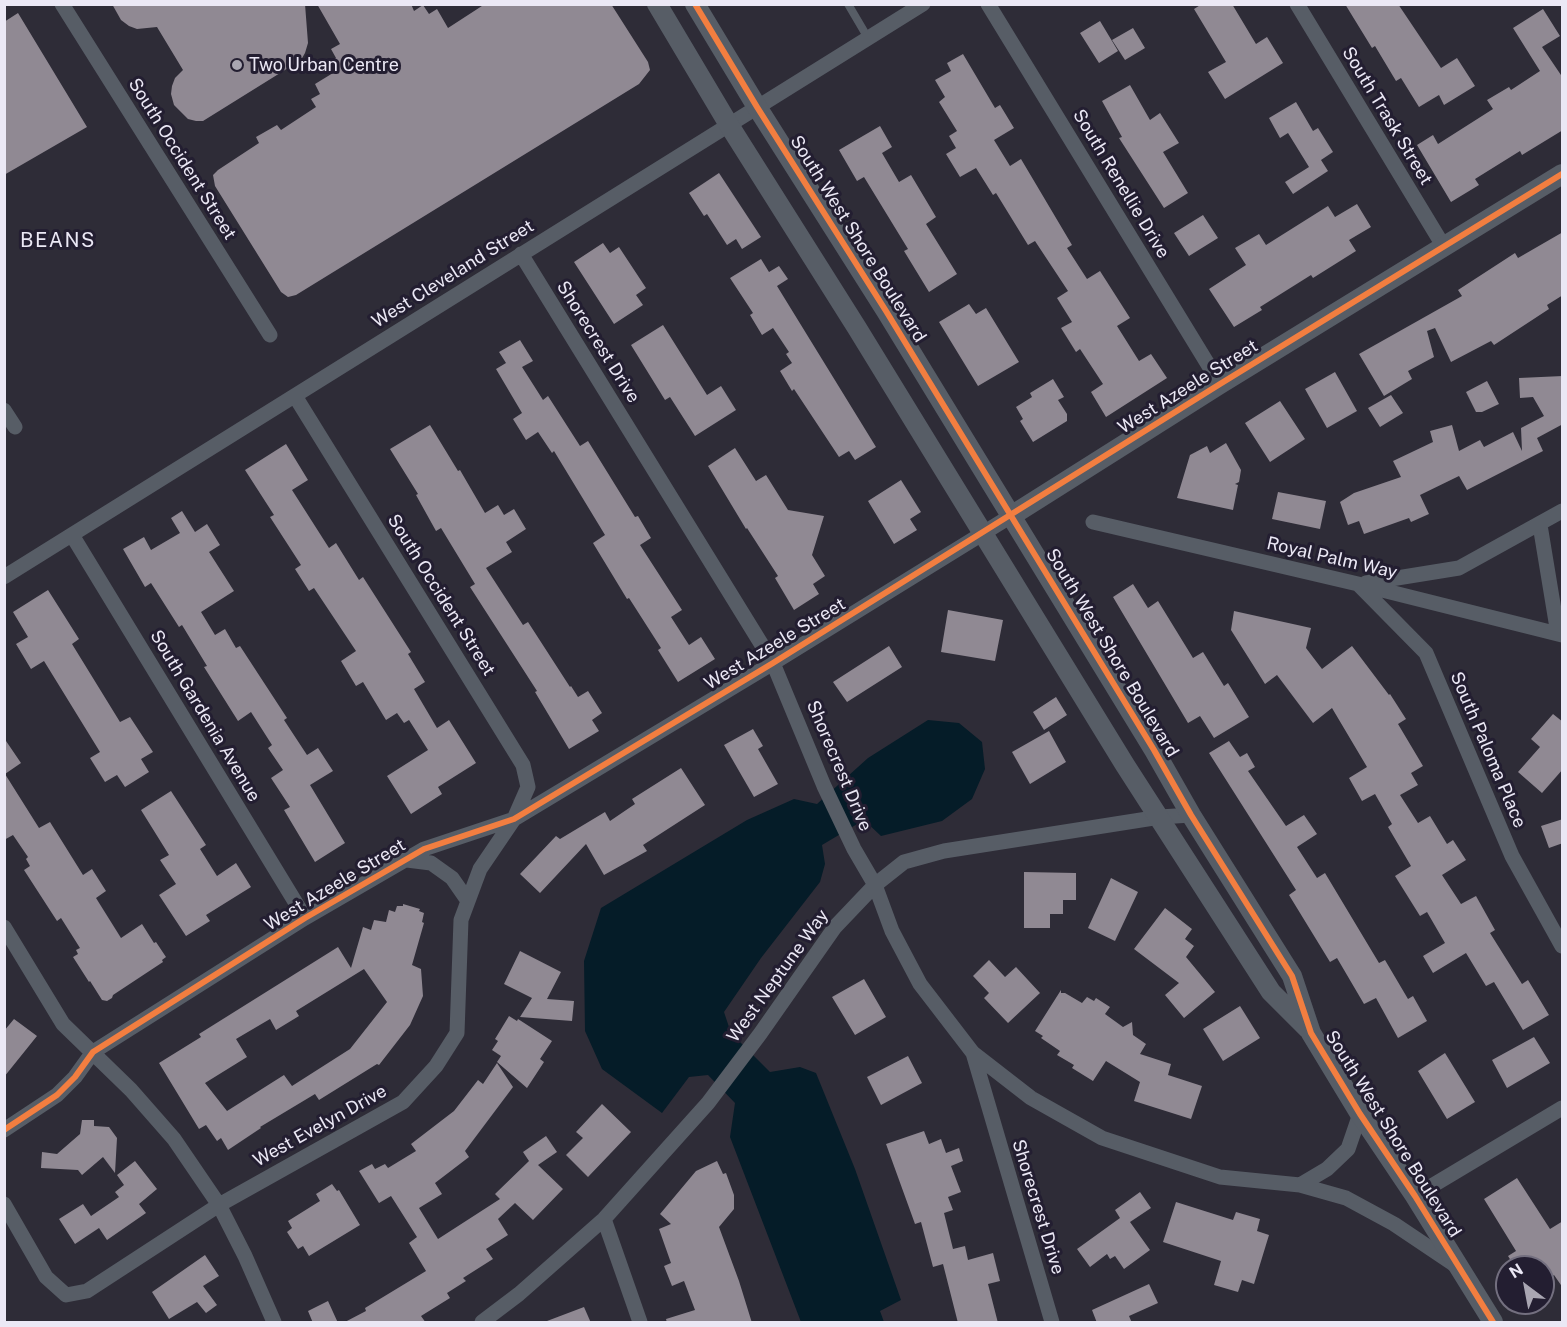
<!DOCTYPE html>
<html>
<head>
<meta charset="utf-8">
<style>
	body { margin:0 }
	#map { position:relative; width:1567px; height:1327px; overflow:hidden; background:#2e2c37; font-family:"Public Sans",sans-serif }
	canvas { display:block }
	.frame { position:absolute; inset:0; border:6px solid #ebe8f5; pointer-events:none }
	.north { position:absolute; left:1495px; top:1255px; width:60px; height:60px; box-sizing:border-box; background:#231e31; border:2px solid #736f7f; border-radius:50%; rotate:328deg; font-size:16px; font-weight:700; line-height:24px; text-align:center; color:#ebe8f5 }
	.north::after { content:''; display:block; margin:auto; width:21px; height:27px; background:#a9a6b2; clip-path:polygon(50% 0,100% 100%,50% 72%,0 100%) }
</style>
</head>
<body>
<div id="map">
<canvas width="1567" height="1327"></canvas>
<div class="frame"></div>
<div class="north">N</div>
</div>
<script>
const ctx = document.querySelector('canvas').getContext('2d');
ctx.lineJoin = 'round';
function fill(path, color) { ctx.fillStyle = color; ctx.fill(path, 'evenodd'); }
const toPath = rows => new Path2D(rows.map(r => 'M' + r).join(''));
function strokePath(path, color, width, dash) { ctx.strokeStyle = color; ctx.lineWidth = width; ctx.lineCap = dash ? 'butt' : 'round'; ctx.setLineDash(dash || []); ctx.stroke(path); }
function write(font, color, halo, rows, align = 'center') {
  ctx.font = font + ' "Public Sans",sans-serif'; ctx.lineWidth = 6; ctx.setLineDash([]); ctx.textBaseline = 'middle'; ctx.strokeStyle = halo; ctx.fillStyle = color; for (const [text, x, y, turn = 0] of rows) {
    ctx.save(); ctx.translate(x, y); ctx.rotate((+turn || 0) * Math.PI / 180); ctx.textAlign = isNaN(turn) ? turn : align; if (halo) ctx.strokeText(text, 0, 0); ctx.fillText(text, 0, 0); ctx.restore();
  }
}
const water = toPath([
	[928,720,959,723,982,742,985,769,972,799,942,821,881,836,864,820,822,845,825,864,820,882,761,958,724,1012,731,1033,770,1072,800,1067,816,1073,855,1169,901,1300,880,1311,884,1322,801,1322,730,1137,735,1103,708,1075,689,1077,662,1113,602,1069,585,1031,584,961,601,908,747,820,794,799,817,804,868,758]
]);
const building = toPath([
	[112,4,305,4,308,43,305,53,301,60,203,121,196,121,188,119,174,105,171,94,172,86,175,78,183,70,157,27,137,29,129,26,121,20],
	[317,4,411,4,414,11,423,5,429,14,437,9,448,28,485,4,611,4,648,62,650,70,639,84,296,295,288,297,281,292,215,186,213,175,218,170,259,143,256,137,277,125,281,130,316,107,311,99,320,94,315,84,333,73,327,64,336,58,331,49,340,44],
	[1202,4,1232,4,1256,44,1267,37,1283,63,1225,99,1208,72,1226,62,1194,9],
	[1345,4,1398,4,1441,68,1457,58,1475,86,1444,105,1439,95,1419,107,1401,78,1396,81,1375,46,1372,48],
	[1543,9,1560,36,1542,47,1563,78,1563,130,1522,155,1520,151,1475,179,1479,185,1451,202,1417,145,1433,135,1438,144,1493,109,1487,100,1509,87,1511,90,1540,71,1513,28],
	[18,13,87,127,4,175,4,22],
	[1100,21,1118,51,1099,63,1080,33],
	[1133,28,1145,48,1125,60,1112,40],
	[963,54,995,108,1000,105,1014,128,994,140,1010,166,1021,159,1072,245,1067,248,1087,279,1100,271,1130,318,1117,326,1139,361,1151,354,1167,378,1106,417,1091,392,1103,384,1080,349,1076,352,1061,328,1072,322,1057,298,1068,291,1035,241,1028,245,996,193,993,195,976,168,960,177,946,154,956,148,949,136,957,131,939,102,945,97,935,80,951,71,947,63],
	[1130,85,1150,120,1160,113,1179,143,1163,152,1188,193,1164,208,1119,138,1122,137,1102,101],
	[1296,102,1313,131,1318,128,1333,152,1321,160,1328,171,1293,194,1285,182,1309,167,1288,133,1280,138,1269,118],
	[880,126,892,147,882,153,899,182,911,175,936,217,926,224,957,274,929,292,904,251,908,249,864,177,857,181,839,150],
	[719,173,761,237,742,249,736,239,727,245,707,214,704,216,689,193],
	[1357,204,1371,227,1349,240,1356,251,1313,278,1311,275,1260,307,1262,310,1234,327,1209,289,1246,265,1235,248,1259,234,1266,245,1328,206,1335,217],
	[1203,215,1218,238,1189,256,1174,233],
	[1563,232,1563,295,1547,305,1549,309,1494,345,1491,341,1451,362,1435,328,1427,331,1434,357,1408,371,1412,379,1384,396,1359,354,1462,296,1458,290,1515,253,1518,258],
	[603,243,610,253,619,247,646,288,636,295,643,305,614,324,574,262],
	[761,259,769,272,779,266,788,279,777,286,876,447,855,460,849,451,839,457,794,389,792,391,780,371,792,363,786,354,789,352,773,328,762,335,750,315,753,313,730,278],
	[969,304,976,314,986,308,1019,362,978,386,939,322],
	[663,325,707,395,721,386,736,410,695,436,670,397,665,400,631,345],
	[520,340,533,361,522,367,543,400,548,396,580,446,588,441,635,517,638,516,651,538,640,545,682,610,671,617,689,645,701,637,715,659,678,682,658,650,661,648,629,598,627,599,593,543,605,535,554,451,552,453,538,432,526,440,513,419,522,413,496,369,506,363,499,352],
	[1335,372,1357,411,1327,428,1305,389],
	[1563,376,1563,424,1537,438,1543,451,1467,490,1459,476,1420,495,1429,514,1411,522,1409,518,1364,534,1359,521,1348,525,1340,502,1354,493,1401,477,1393,461,1433,442,1430,431,1452,425,1459,451,1480,440,1484,447,1513,432,1522,451,1521,428,1544,416,1533,397,1520,398,1519,378],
	[1053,379,1064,397,1058,400,1067,414,1067,421,1033,442,1020,421,1023,419,1016,407,1032,397,1030,393],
	[1487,381,1499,404,1482,412,1476,412,1466,392],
	[1391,395,1403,413,1380,427,1368,408],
	[1280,401,1305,439,1270,462,1245,423],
	[430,425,458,471,460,470,485,513,498,505,504,515,514,509,526,529,506,542,512,552,486,568,523,625,528,622,570,687,571,686,578,697,588,691,602,713,592,720,599,731,569,749,535,692,537,691,470,587,475,584,441,528,436,531,416,495,418,494,390,449],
	[1226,443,1241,470,1239,482,1235,484,1238,485,1233,510,1177,498,1190,455,1207,446,1210,453],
	[286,444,308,480,292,490,329,548,336,543,359,580,363,577,411,652,408,654,425,682,414,689,437,728,449,720,476,763,438,787,442,794,411,814,387,776,428,750,409,720,404,723,397,713,386,720,363,682,356,686,341,661,356,651,314,588,309,591,295,569,301,565,270,517,274,515,245,470],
	[735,448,756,481,766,475,788,510,824,516,812,555,825,576,813,584,819,594,794,610,775,578,778,576,747,528,746,529,708,466],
	[901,480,921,512,910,519,917,530,894,544,868,501],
	[1278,492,1326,501,1320,529,1272,519],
	[182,511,195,532,207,524,220,545,209,552,234,591,201,612,215,635,225,629,236,648,240,646,287,718,284,720,307,755,318,748,333,771,310,785,345,843,315,862,284,810,290,807,271,778,283,770,268,748,272,745,251,712,238,721,204,667,207,666,182,625,179,627,151,583,145,587,123,549,144,537,151,550,180,533,171,518],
	[1133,584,1148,608,1158,601,1193,658,1203,652,1224,686,1228,683,1249,717,1214,738,1200,716,1188,723,1113,597],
	[48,590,79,639,72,644,120,722,130,717,153,752,141,759,149,772,125,787,117,775,105,782,90,758,100,752,44,661,31,669,16,644,28,637,13,612],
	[948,610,1003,620,995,661,941,652],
	[1234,611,1311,628,1306,648,1322,669,1352,646,1389,695,1390,694,1406,719,1398,724,1423,766,1411,773,1418,785,1400,795,1418,823,1430,816,1447,844,1453,840,1466,860,1442,875,1461,904,1476,896,1495,930,1490,933,1522,984,1528,980,1549,1015,1523,1030,1494,982,1486,986,1466,953,1433,973,1423,956,1445,943,1427,912,1420,916,1395,876,1411,866,1388,827,1392,824,1375,794,1362,801,1349,778,1367,767,1332,708,1313,723,1277,675,1265,684,1231,630],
	[889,646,902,667,847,702,833,682],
	[1056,697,1067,715,1044,730,1033,712],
	[1553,714,1563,722,1563,769,1542,793,1518,772,1540,747,1531,739],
	[753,729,763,746,758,749,778,784,754,797,724,745],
	[1049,731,1066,762,1030,784,1012,752],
	[4,738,21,763,5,774,39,828,50,822,83,875,92,869,106,891,96,898,121,938,142,924,154,943,156,942,166,957,162,960,163,962,113,995,112,998,107,1001,102,1000,90,981,89,982,73,957,78,954,76,950,80,948,61,918,57,921,24,870,30,866,26,859,28,857,13,835,4,840],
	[1229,741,1240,757,1247,753,1255,767,1248,771,1286,826,1304,815,1317,834,1297,847,1317,878,1325,873,1379,963,1385,960,1408,999,1413,996,1427,1021,1398,1038,1376,998,1364,1004,1337,958,1330,962,1289,895,1296,890,1209,753],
	[681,768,705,805,643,845,647,851,604,875,586,844,540,893,520,874,556,836,560,839,605,812,610,821,635,804,632,799],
	[171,791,206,845,200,849,217,876,236,863,251,887,206,915,210,921,186,936,159,895,176,884,160,860,169,855,141,810],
	[1563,819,1563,843,1549,848,1541,826],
	[1024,872,1076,873,1076,900,1063,900,1063,914,1050,914,1050,928,1024,928],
	[1111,878,1138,892,1115,941,1088,928],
	[403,904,420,909,419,911,424,913,422,922,424,923,412,965,421,969,423,996,410,1025,379,1065,377,1064,319,1100,315,1094,260,1127,261,1128,228,1150,221,1138,217,1141,206,1125,199,1129,159,1063,201,1037,199,1034,338,947,351,968,363,927,371,930,374,920,386,922,389,910,395,912,397,906,403,906],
	[364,969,387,1002,350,1049,292,1086,284,1075,227,1111,205,1083,247,1057,236,1039,270,1019,276,1030,299,1016,296,1011],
	[1165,908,1192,929,1185,939,1194,946,1186,957,1215,992,1184,1018,1165,995,1179,983,1134,949],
	[520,951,561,972,547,999,574,1001,572,1021,520,1017,532,998,504,984],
	[989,960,1005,977,1016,967,1040,993,1008,1023,984,998,989,993,973,976],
	[864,979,886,1017,855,1035,832,997],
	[1061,990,1061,993,1065,993,1082,1003,1087,997,1094,1001,1096,998,1110,1007,1105,1014,1123,1027,1132,1022,1133,1035,1146,1044,1140,1054,1171,1064,1168,1075,1202,1086,1191,1119,1134,1101,1140,1082,1106,1061,1093,1081,1072,1068,1074,1065,1057,1055,1060,1051,1041,1038,1043,1036,1035,1031],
	[1240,1006,1260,1038,1223,1061,1203,1029],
	[509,1016,517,1021,518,1019,552,1041,540,1059,544,1062,527,1088,497,1062,501,1056,492,1050,498,1041,495,1039],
	[14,1019,37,1036,4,1077,4,1031],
	[1534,1037,1550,1063,1507,1088,1492,1060],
	[1445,1053,1475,1102,1447,1119,1418,1071],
	[908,1056,922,1083,881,1105,867,1077],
	[497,1063,513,1087,465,1151,469,1157,435,1183,442,1194,419,1208,438,1239,500,1199,495,1194,529,1161,523,1152,546,1136,557,1152,538,1165,563,1189,533,1220,515,1203,498,1219,508,1235,486,1249,493,1259,463,1278,466,1281,447,1293,450,1298,421,1316,426,1323,343,1323,366,1311,365,1308,426,1271,409,1243,417,1237,391,1196,379,1203,359,1171,372,1164,375,1169,385,1164,388,1168,416,1151,411,1144,454,1111,478,1080,483,1084],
	[602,1104,631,1132,588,1177,566,1155,583,1138,576,1132],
	[82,1120,94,1120,94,1126,109,1127,117,1138,115,1173,103,1157,82,1175,78,1170,41,1168,42,1152,57,1154,80,1134],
	[924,1131,929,1144,941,1139,946,1153,959,1148,963,1161,951,1166,961,1192,948,1197,953,1210,944,1213,953,1249,965,1246,968,1260,993,1253,1000,1281,988,1284,998,1323,958,1323,943,1264,933,1267,921,1222,915,1224,886,1144],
	[135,1161,157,1189,139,1204,146,1213,107,1240,99,1228,75,1244,59,1219,83,1204,91,1216,119,1197,115,1192,124,1185,117,1175],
	[717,1161,723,1174,726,1173,734,1195,734,1209,719,1227,739,1281,752,1323,667,1323,666,1319,695,1310,684,1281,672,1286,664,1266,671,1263,659,1229,671,1224,660,1214,696,1171],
	[1517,1178,1550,1229,1563,1221,1563,1288,1554,1275,1543,1282,1543,1267,1515,1267,1508,1256,1516,1251,1484,1199],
	[332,1184,337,1191,339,1190,360,1225,309,1256,303,1246,298,1249,287,1232,292,1228,288,1221,320,1201,316,1194],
	[1140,1192,1151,1208,1130,1222,1150,1250,1124,1269,1115,1256,1110,1259,1107,1254,1090,1267,1077,1249,1120,1218,1115,1210],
	[1176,1202,1233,1220,1236,1212,1260,1219,1257,1231,1269,1235,1254,1284,1242,1280,1238,1292,1214,1285,1221,1261,1163,1242],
	[205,1255,219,1276,203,1286,217,1305,206,1313,197,1302,169,1319,152,1292],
	[1149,1284,1158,1303,1129,1316,1132,1323,1097,1323,1092,1310],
	[328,1301,338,1323,313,1323,308,1311],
	[584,1307,591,1323,547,1323,547,1321]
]);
const service = toPath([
	[848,4,868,38]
]);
const minor = toPath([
	[62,4,270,335],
	[988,4,1220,384],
	[1297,4,1444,247],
	[521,254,773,663,824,786,854,849,875,885,892,931,920,984,973,1053,1052,1322],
	[4,410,15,427],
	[1093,522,1358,584,1562,635],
	[1540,525,1558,634],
	[72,535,305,918],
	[4,577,923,4],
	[1366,583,1459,568,1562,511],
	[1358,584,1426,653,1512,856,1562,946],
	[407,860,431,863,452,878,468,901],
	[4,927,63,1024,131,1090,174,1139,219,1205,245,1256,274,1322],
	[973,1053,1031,1098,1102,1138,1220,1177,1300,1185,1346,1198,1394,1224,1458,1267],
	[4,1130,57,1095,75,1077,93,1052,305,918,424,849,514,819,773,663,1011,516],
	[1300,1185,1327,1169,1348,1149,1360,1114],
	[1415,1196,1562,1108],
	[4,1204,46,1277,66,1295,87,1291,219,1205,403,1102,436,1066,457,1033,461,920,480,869,514,819,528,787,523,765,295,396],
	[604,1219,640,1322],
	[482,1322,519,1294,604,1219,708,1103,760,1034,835,927,875,885,904,862,944,851,1160,817,1191,815]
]);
const tertiary = toPath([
	[657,4,729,125,857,328,1125,765,1271,992,1308,1029],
	[695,4,757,107,886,311,1154,750,1191,815,1292,976,1311,1033,1360,1114,1415,1196,1493,1322],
	[1011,516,1220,384,1562,174]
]);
const cycleway = toPath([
	[695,4,757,107,886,311,1154,750,1191,815,1292,976,1311,1033,1360,1114,1415,1196,1493,1322],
	[4,1130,57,1095,75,1077,93,1052,305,918,424,849,514,819,773,663,1220,384,1562,174]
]);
const markers = [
	[237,65,6,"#a9a6b2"]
];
const poiNames = [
	["Two Urban Centre",249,65]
];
const streetNames = [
	["South Trask Street",1387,116,59],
	["South Occident Street",182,159,58],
	["South Renellie Drive",1121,184,59],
	["South West Shore Boulevard",858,239,58],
	["West Cleveland Street",453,274,-32],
	["Shorecrest Drive",598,342,58],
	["West Azeele Street",1188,387,-32],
	["Royal Palm Way",1332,558,13],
	["South Occident Street",441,595,58],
	["West Azeele Street",775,644,-31],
	["South West Shore Boulevard",1112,653,59],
	["South Gardenia Avenue",205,716,59],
	["South Paloma Place",1488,750,67],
	["Shorecrest Drive",839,766,67],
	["West Azeele Street",335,885,-31],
	["West Neptune Way",778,976,-54],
	["West Evelyn Drive",320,1126,-29],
	["South West Shore Boulevard",1393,1134,58],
	["Shorecrest Drive",1038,1207,73]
];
const neighbourhoodNames = [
	["BEANS",58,241]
];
fill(water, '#051c28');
fill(building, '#908993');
strokePath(service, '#575d66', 8);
strokePath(minor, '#575d66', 15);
strokePath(tertiary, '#575d66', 20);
strokePath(cycleway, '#f27e40', 6);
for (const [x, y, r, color] of markers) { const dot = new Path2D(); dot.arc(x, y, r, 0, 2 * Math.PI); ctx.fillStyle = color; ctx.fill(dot); strokePath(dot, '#231e31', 2); }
write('18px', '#ebe8f5', '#231e31', poiNames, 'left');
write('18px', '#ebe8f5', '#231e31', streetNames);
ctx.letterSpacing = '1.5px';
write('20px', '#ebe8f5', '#231e31', neighbourhoodNames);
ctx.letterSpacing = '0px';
</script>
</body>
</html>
